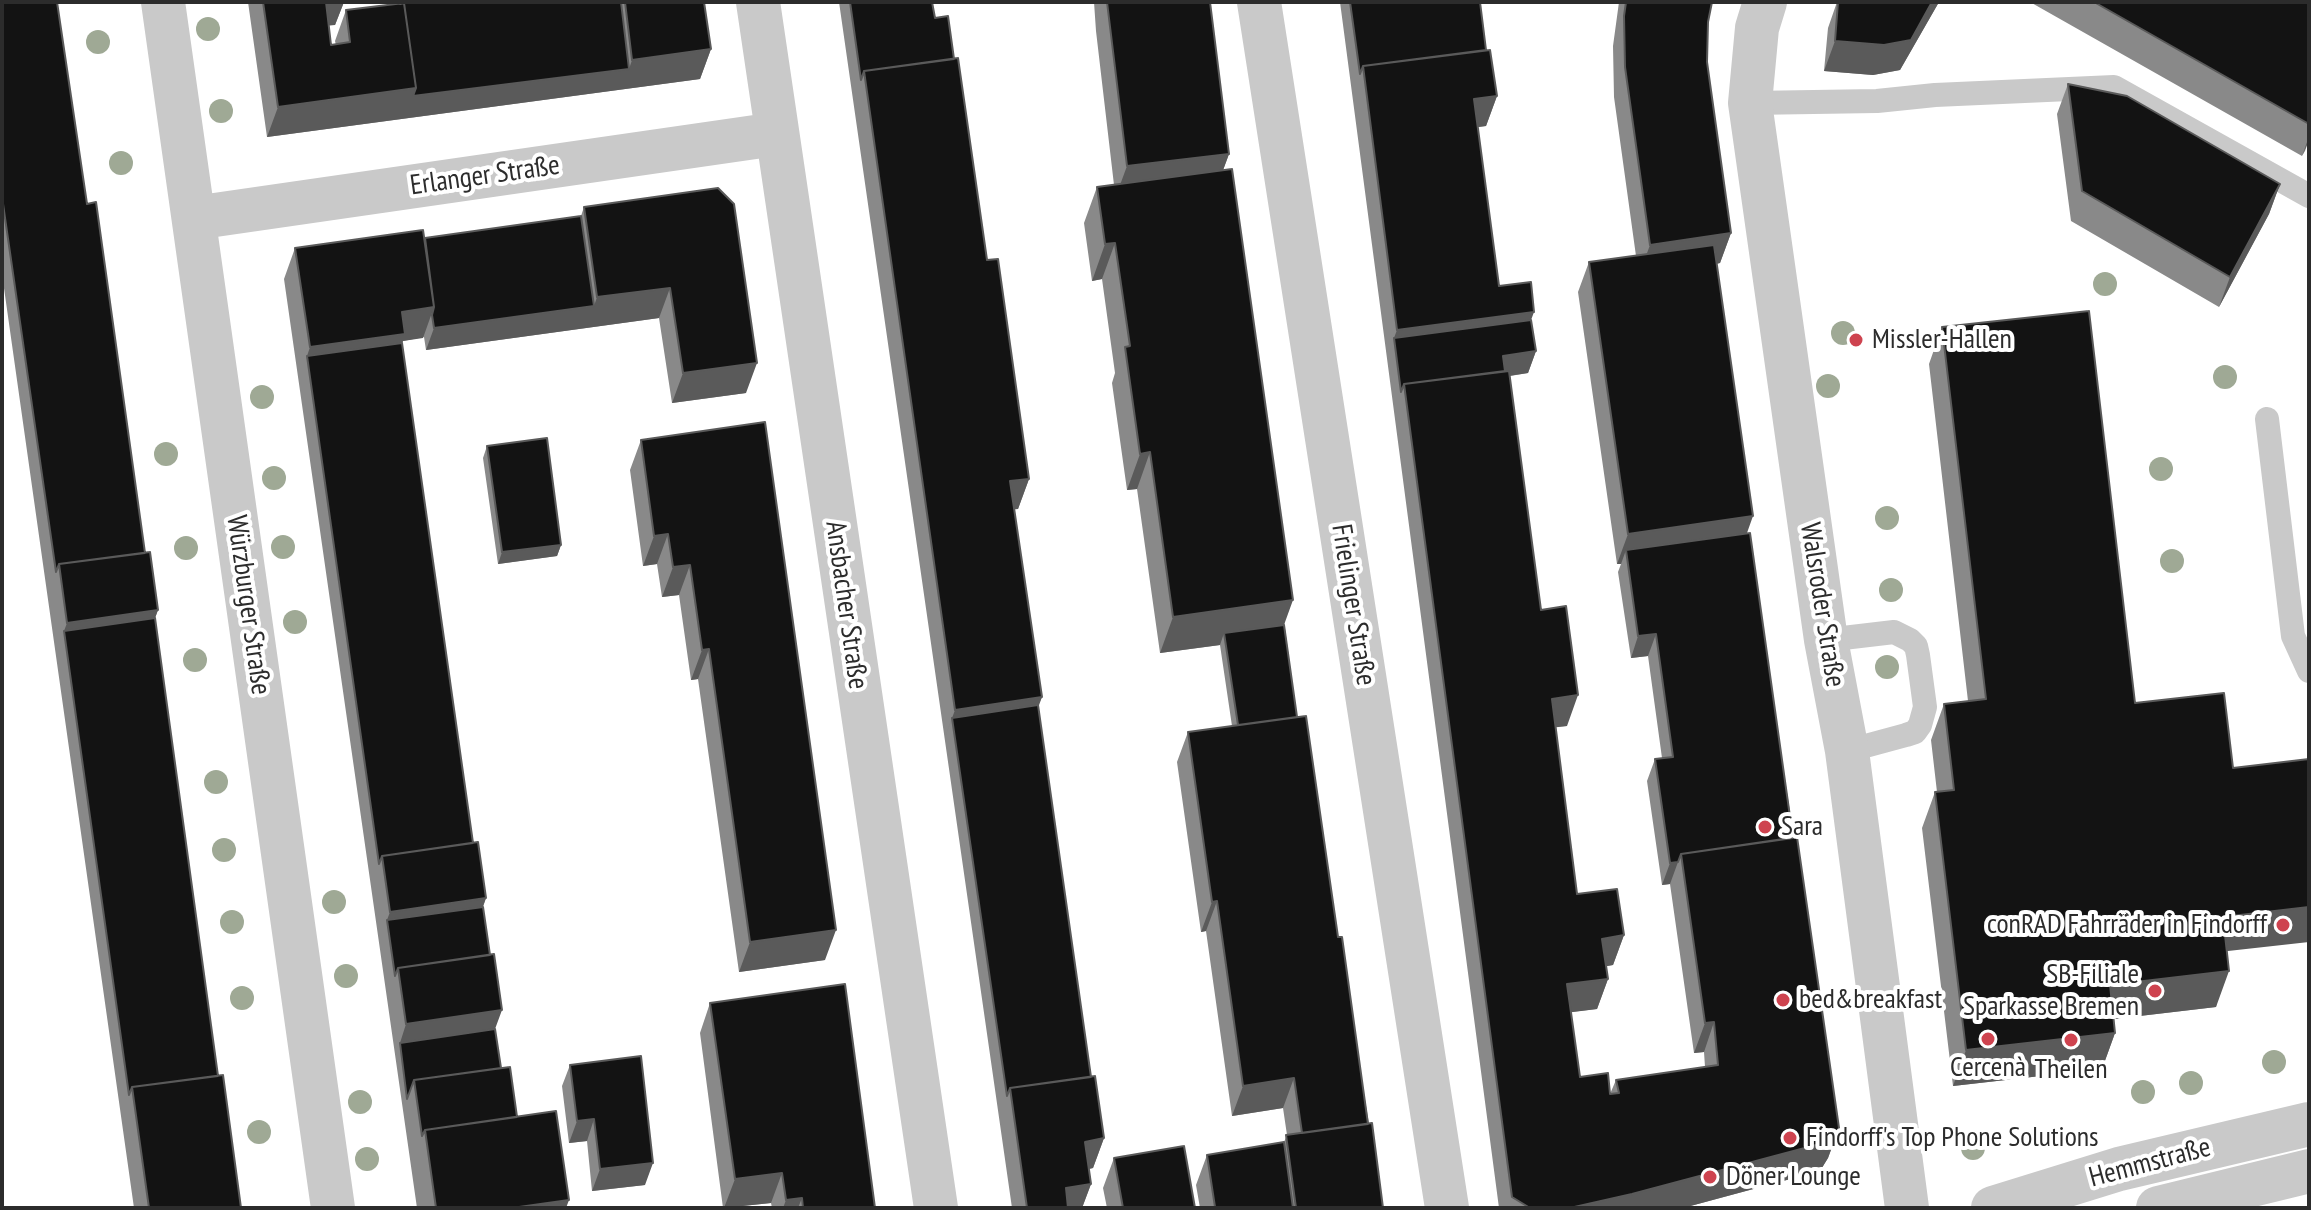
<!DOCTYPE html>
<html>
<head>
<meta charset="utf-8">
<style>
	body { margin:0 }
	#map { position:relative; width:2311px; height:1210px; overflow:hidden; background:#fff; font-family:"PT Sans Narrow",sans-serif }
	canvas { display:block }
	.frame { position:absolute; inset:0; border:4px solid #2c2c2c; pointer-events:none }
</style>
</head>
<body>
<div id="map">
<canvas width="2311" height="1210"></canvas>
<div class="frame"></div>
</div>
<script>
const ctx = document.querySelector('canvas').getContext('2d');
ctx.lineJoin = 'round';
const toPath = rows => new Path2D(rows.map(r => 'M' + r).join(''));
function strokePath(path, color, width, dash) { ctx.strokeStyle = color; ctx.lineWidth = width; ctx.lineCap = dash ? 'butt' : 'round'; ctx.setLineDash(dash || []); ctx.stroke(path); }
function fill(path, color) { ctx.fillStyle = color; ctx.fill(path, 'evenodd'); }
function write(font, color, halo, rows, align = 'center') {
  ctx.font = font + ' "PT Sans Narrow",sans-serif'; ctx.lineWidth = 8; ctx.setLineDash([]); ctx.textBaseline = 'middle'; ctx.strokeStyle = halo; ctx.fillStyle = color; for (const [text, x, y, turn = 0] of rows) {
    ctx.save(); ctx.translate(x, y); ctx.rotate((+turn || 0) * Math.PI / 180); ctx.textAlign = isNaN(turn) ? turn : align; if (halo) ctx.strokeText(text, 0, 0); ctx.fillText(text, 0, 0); ctx.restore();
  }
}
const service = toPath([
	[1750,103,1877,101,1935,95,2114,87,2309,196],
	[2267,419,2293,636,2309,671],
	[1826,640,1894,632,1910,640,1916,646,1918,655,1925,707,1920,725,1915,732,1906,735,1847,751]
]);
const minor = toPath([
	[163,2,333,1208],
	[758,2,936,1208],
	[1259,2,1447,1208],
	[1765,2,1757,28,1750,103,1826,640,1847,751,1907,1208],
	[194,218,776,134]
]);
const tertiary = toPath([
	[1993,1208,2119,1169,2309,1124],
	[2158,1208,2309,1171]
]);
const trees = [
	[208,29],
	[98,42],
	[221,111],
	[121,163],
	[2105,284],
	[1843,333],
	[2225,377],
	[1828,386],
	[262,397],
	[166,454],
	[2161,469],
	[274,478],
	[1887,518],
	[283,547],
	[186,548],
	[2172,561],
	[1891,590],
	[295,622],
	[195,660],
	[1887,667],
	[216,782],
	[224,850],
	[334,902],
	[232,922],
	[346,976],
	[242,998],
	[2274,1062],
	[2191,1083],
	[2143,1092],
	[360,1102],
	[259,1132],
	[1973,1148],
	[367,1159]
];
const wall = toPath([
	[2,2,87,204,145,553,158,610,155,618,218,1076,241,1208,134,1208,2,274],
	[248,2,344,2,335,25,329,25,331,45,336,45,335,41,346,10,398,4,399,2,704,2,711,49,700,79,267,137],
	[839,2,932,2,935,18,954,59,987,260,1029,479,1018,509,1014,509,1042,697,1038,705,1091,1077,1104,1138,1093,1168,1089,1169,1091,1184,1082,1208,1012,1208],
	[1094,2,1210,2,1229,154,1223,170,1297,717,1338,937,1383,1208,1200,1208,1196,1185,1207,1155,1284,1142,1287,1135,1283,1108,1232,1116,1206,931,1201,932,1177,762,1188,732,1232,726,1220,645,1160,653,1137,489,1127,490,1112,383,1115,373,1102,279,1092,281,1084,223,1097,187,1114,185,1096,31],
	[1340,2,1480,2,1486,50,1497,96,1486,126,1478,127,1499,286,1531,320,1536,351,1528,373,1510,376,1541,610,1567,726,1555,727,1577,894,1624,935,1613,965,1606,966,1608,979,1597,1009,1571,1012,1580,1077,1610,1094,1616,1080,1705,1067,1704,1052,1694,1053,1670,884,1662,885,1647,781,1655,759,1662,758,1648,656,1631,658,1618,572,1621,564,1617,564,1578,292,1589,262,1636,256,1614,97,1613,46,1619,2,1712,2,1708,22,1707,62,1731,233,1720,263,1717,264,1747,534,1839,1128,1828,1158,1820,1171,1683,1208,1499,1208],
	[1837,2,1939,2,1900,70,1873,75,1824,71,1828,28],
	[2030,2,2309,2,2309,140,2305,151,2302,156],
	[2068,84,2280,184,2269,214,2219,307,2071,221,2057,114],
	[718,188,746,393,672,403,659,318,426,350,424,337,403,341,402,343,473,843,486,898,483,907,495,1029,501,1068,517,1117,566,1208,417,1208,284,279,295,248,425,238,581,216,584,207],
	[1942,327,2135,703,2227,951,2216,1007,2114,1019,2115,1033,2102,1069,1953,1086,1922,828,1935,792,1937,792,1931,740,1944,704,1968,701,1929,364],
	[765,422,825,960,739,972,698,679,691,680,679,595,662,597,657,564,643,566,630,470,641,440],
	[487,446,561,545,557,556,498,564,483,458],
	[710,1003,875,1208,772,1208,771,1203,723,1208,700,1033],
	[570,1065,645,1185,592,1191,587,1141,569,1143,562,1086],
	[1114,1158,1195,1208,1107,1208,1103,1188]
]);
const shadedWall = toPath([
	[323,2,344,2,335,25,314,27],
	[1932,2,1939,2,1900,70,1873,75,1824,71,1835,41],
	[711,49,700,79,267,137,278,107,416,88,629,69,632,60],
	[1497,96,1486,126,1463,129,1474,99],
	[2309,136,2309,140,2302,156,2306,145],
	[1229,154,1218,184,1116,196,1127,166],
	[2280,184,2269,214,2219,307,2230,277],
	[1731,233,1720,263,1639,275,1650,245],
	[1115,243,1102,279,1092,281,1105,244],
	[670,288,659,318,426,350,434,328,594,306,597,297],
	[434,307,423,338,403,341,394,364,307,356,310,347,402,312],
	[1534,312,1523,342,1394,338,1397,330],
	[1536,351,1528,373,1495,378,1503,356],
	[757,363,746,393,672,403,683,373],
	[1150,452,1137,489,1127,490,1140,454],
	[1029,479,1018,509,999,511,1010,481],
	[1753,516,1742,547,1626,550,1621,564,1617,564,1628,534],
	[668,534,657,564,643,566,654,536],
	[561,545,557,556,498,564,502,552],
	[690,565,679,595,662,597,673,567],
	[1293,600,1280,636,1224,633,1220,645,1160,653,1173,617],
	[158,610,147,640,64,631,67,623],
	[1656,634,1648,656,1631,658,1638,636],
	[709,649,698,679,691,680,702,650],
	[1578,695,1567,726,1541,729,1552,699],
	[1042,697,1031,727,952,718,944,740,955,710],
	[1678,862,1670,884,1662,885,1670,863],
	[486,898,475,928,387,920,390,912],
	[1217,901,1206,931,1201,932,1212,902],
	[2309,907,2309,942,2210,953,2223,917],
	[836,930,825,960,739,972,750,942],
	[1624,935,1613,965,1591,969,1602,939],
	[2229,971,2216,1007,2097,1021,2110,985],
	[1608,979,1597,1009,1557,1014,1567,984],
	[502,1010,491,1040,400,1043,406,1024],
	[1714,1022,1704,1052,1694,1053,1705,1023],
	[2115,1033,2102,1069,1953,1086,1966,1050],
	[1294,1078,1283,1108,1232,1116,1243,1086],
	[594,1119,587,1141,569,1143,577,1121],
	[1839,1128,1828,1158,1820,1171,1683,1208,1570,1208],
	[1104,1138,1093,1168,1074,1172,1085,1142],
	[653,1163,645,1185,592,1191,600,1169],
	[782,1173,771,1203,724,1208,735,1179],
	[1091,1184,1082,1208,1058,1208,1066,1188],
	[802,1198,798,1208,783,1208,786,1200],
	[569,1200,566,1208,512,1208]
]);
const building = toPath([
	[2,2,57,2,87,204,96,202,145,553,59,564,56,572,2,197,2,2],
	[263,2,326,2,331,45,350,42,346,10,404,3,416,88,278,107,263,2],
	[400,2,621,2,629,69,413,96,416,88,404,3,400,4,400,2],
	[625,2,704,2,711,49,632,60,625,2],
	[850,2,932,2,935,18,948,16,954,59,864,71,861,80,850,2],
	[1107,2,1210,2,1229,154,1127,166,1107,2],
	[1350,2,1480,2,1486,50,1363,66,1360,74,1350,2],
	[1626,2,1712,2,1708,22,1707,62,1731,233,1650,245,1625,67,1624,16,1626,2],
	[1838,2,1932,2,1911,40,1884,45,1835,41,1838,2],
	[2094,2,2309,2,2309,124,2094,2],
	[1490,50,1497,96,1474,99,1499,286,1531,282,1534,312,1397,330,1363,66,1490,50],
	[958,58,987,260,998,259,1029,479,1010,481,1042,697,955,710,864,71,958,58],
	[2068,84,2127,96,2280,184,2230,277,2082,191,2068,84],
	[1232,169,1293,600,1173,617,1150,452,1140,454,1125,347,1130,346,1115,243,1105,244,1097,187,1232,169],
	[718,188,734,204,757,363,683,373,670,288,597,297,584,207,718,188],
	[581,216,594,306,434,328,432,315,434,307,425,238,581,216],
	[423,230,434,307,402,312,405,334,310,347,295,248,423,230],
	[1714,245,1753,516,1628,534,1589,262,1714,245],
	[2089,311,2135,703,2224,693,2233,768,2309,759,2309,907,2223,917,2229,971,2110,985,2115,1033,1966,1050,1935,792,1954,790,1944,704,1986,699,1942,327,2089,311],
	[1531,320,1536,351,1503,356,1505,371,1404,384,1401,392,1394,338,1531,320],
	[402,343,473,843,382,856,379,864,307,356,402,343],
	[1509,371,1541,610,1566,606,1578,695,1552,699,1577,894,1617,889,1624,935,1602,939,1608,979,1567,984,1580,1077,1608,1073,1610,1094,1619,1093,1616,1080,1718,1065,1714,1022,1705,1023,1681,854,1797,837,1839,1128,1831,1141,1632,1194,1570,1208,1530,1208,1512,1197,1404,384,1509,371],
	[765,422,836,930,750,942,709,649,702,650,690,565,673,567,668,534,654,536,641,440,765,422],
	[547,438,561,545,502,552,487,446,547,438],
	[1750,533,1793,838,1681,854,1678,862,1670,863,1655,759,1673,757,1656,634,1638,636,1626,550,1750,533],
	[150,552,158,610,67,623,59,564,150,552],
	[155,618,218,1076,132,1087,129,1095,64,631,155,618],
	[1284,625,1297,717,1238,725,1224,633,1284,625],
	[1038,705,1091,1077,1010,1088,1007,1096,952,718,1038,705],
	[1306,716,1338,937,1342,937,1368,1124,1302,1133,1294,1078,1243,1086,1217,901,1212,902,1188,732,1306,716],
	[478,842,486,898,390,912,382,856,478,842],
	[483,907,490,955,398,968,395,976,387,920,483,907],
	[494,954,502,1010,406,1024,398,968,494,954],
	[845,984,875,1208,803,1208,802,1198,786,1200,782,1173,735,1179,710,1003,845,984],
	[495,1029,501,1068,414,1080,407,1099,400,1043,495,1029],
	[641,1056,653,1163,600,1169,594,1119,577,1121,570,1065,641,1056],
	[510,1067,517,1117,425,1130,422,1136,414,1080,510,1067],
	[223,1075,241,1208,149,1208,132,1087,223,1075],
	[1095,1076,1104,1138,1085,1142,1091,1184,1066,1188,1068,1208,1027,1208,1010,1088,1095,1076],
	[556,1111,569,1200,512,1208,436,1208,425,1130,556,1111],
	[1372,1123,1383,1208,1296,1208,1286,1135,1372,1123],
	[1284,1142,1293,1208,1205,1208,1215,1207,1207,1155,1284,1142],
	[1184,1146,1195,1208,1123,1208,1114,1158,1184,1146]
]);
const markers = [
	[1856,340,8,"#ce434f"],
	[1765,827,8,"#ce434f"],
	[2283,925,8,"#ce434f"],
	[2155,991,8,"#ce434f"],
	[1783,1000,8,"#ce434f"],
	[1988,1039,8,"#ce434f"],
	[2071,1040,8,"#ce434f"],
	[1790,1138,8,"#ce434f"],
	[1710,1177,8,"#ce434f"]
];
const streetNames = [
	["Erlanger Straße",485,176,-8],
	["Würzburger Straße",248,605,82],
	["Ansbacher Straße",846,605,82],
	["Frielinger Straße",1353,605,81],
	["Walsroder Straße",1822,605,81],
	["Hemmstraße",2150,1163,-15]
];
const poiNames = [
	["Missler-Hallen",1872,340],
	["Sara",1781,827],
	["conRAD Fahrräder in Findorff",2267,925,"right"],
	["SB-Filiale",2139,975,"right"],
	["Sparkasse Bremen",2139,1007,"right"],
	["bed&breakfast",1799,1000],
	["Cercenà",1988,1068,"center"],
	["Theilen",2071,1070,"center"],
	["Findorff's Top Phone Solutions",1806,1138],
	["Döner Lounge",1726,1177]
];
strokePath(service, '#c9c9c9', 24);
strokePath(minor, '#c9c9c9', 44);
strokePath(tertiary, '#c9c9c9', 44);
ctx.fillStyle = '#9fa995';
for (const [x, y] of trees) { ctx.beginPath(); ctx.arc(x, y, 12, 0, 2 * Math.PI); ctx.fill(); }
fill(wall, '#898989');
fill(shadedWall, '#5a5a5a');
fill(building, '#131313');
strokePath(building, '#5a5a5a', 2);
for (const [x, y, r, color] of markers) { const dot = new Path2D(); dot.arc(x, y, r, 0, 2 * Math.PI); ctx.fillStyle = color; ctx.fill(dot); strokePath(dot, '#fff', 3); }
write('28px', '#2c2c2c', '#fff', streetNames);
write('28px', '#2c2c2c', '#fff', poiNames, 'left');
</script>
</body>
</html>
